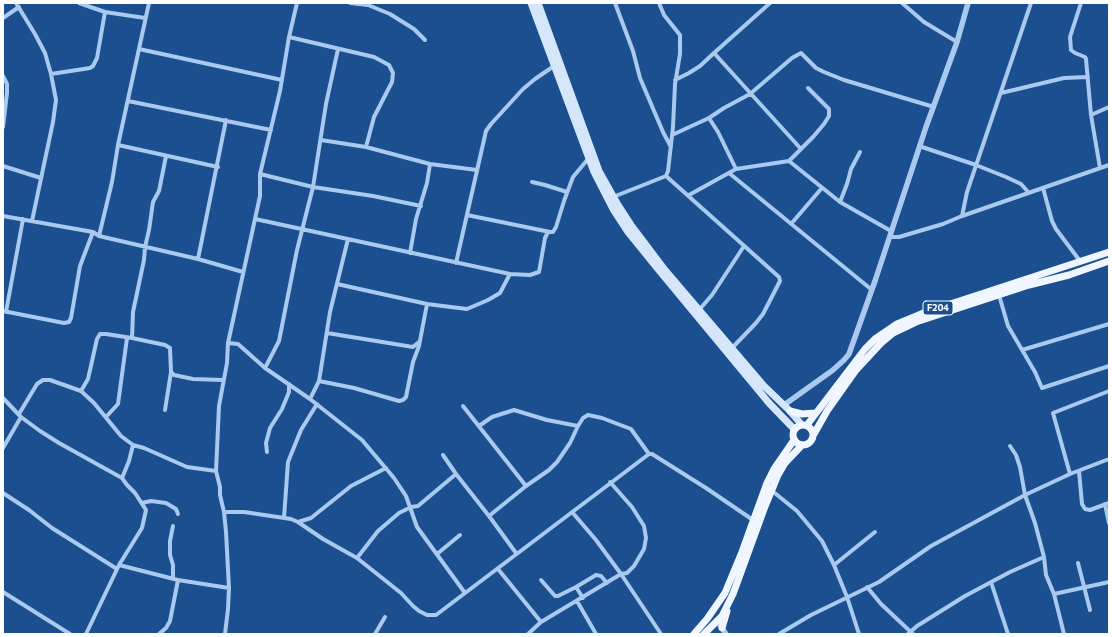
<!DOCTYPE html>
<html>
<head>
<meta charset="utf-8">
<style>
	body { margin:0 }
	#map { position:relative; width:1112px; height:637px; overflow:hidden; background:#1b4f8f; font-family:Commissioner,sans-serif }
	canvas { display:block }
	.frame { position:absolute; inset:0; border:4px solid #fff; pointer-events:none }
</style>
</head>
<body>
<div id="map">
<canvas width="1112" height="637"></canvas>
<div class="frame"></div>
</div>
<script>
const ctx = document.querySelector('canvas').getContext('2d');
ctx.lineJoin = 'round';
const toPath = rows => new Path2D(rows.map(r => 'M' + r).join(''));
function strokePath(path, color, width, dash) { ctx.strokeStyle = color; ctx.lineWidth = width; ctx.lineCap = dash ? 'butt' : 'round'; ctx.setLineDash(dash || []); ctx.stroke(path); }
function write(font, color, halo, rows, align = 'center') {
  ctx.font = font + ' Commissioner,sans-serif'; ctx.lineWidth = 3; ctx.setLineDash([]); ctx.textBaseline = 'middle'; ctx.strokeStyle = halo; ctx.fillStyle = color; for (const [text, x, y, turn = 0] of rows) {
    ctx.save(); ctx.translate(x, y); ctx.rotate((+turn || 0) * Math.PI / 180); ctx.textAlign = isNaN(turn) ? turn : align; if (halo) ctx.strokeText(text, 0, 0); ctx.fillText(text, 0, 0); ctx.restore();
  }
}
const minor = toPath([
	[16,3,35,34,45,53,51,74,56,100,53,122,32,221],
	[79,3,105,12,145,18],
	[350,3,368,5,390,14,414,29,425,40],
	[615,3,633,51,640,78,663,132,671,147],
	[902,3,924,22,957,42],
	[1081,3,1070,37,1071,50,1075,53,1085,57,1086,59,1091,115,1100,168],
	[3,18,19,7],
	[289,37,374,57,389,65,393,73,392,82,374,117,366,147],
	[139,49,282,80],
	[714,53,801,149],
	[51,74,90,68,93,66,97,58,105,12],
	[3,76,7,84,7,93,3,127],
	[675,80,689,73,700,66,714,53,770,3],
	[1001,93,1064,78,1088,77],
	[128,101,271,130],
	[1091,115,1109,107],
	[672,135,709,118],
	[321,140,366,147,430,164,477,170],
	[118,145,218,167],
	[919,146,976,165,1006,177,1021,184,1029,193],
	[166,156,159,191,153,202,149,230,145,247,144,260,133,312,132,338,165,345,170,348,171,372,174,375,193,379,223,380],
	[789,161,840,202,891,231],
	[3,166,41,178],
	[736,169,718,132,709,118,724,108,750,94,792,58,801,53,816,68,824,72,844,80,934,107],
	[729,173,872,290],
	[260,174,313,187,373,196,421,206],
	[666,176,779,277,780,281,763,314,756,323,732,348],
	[532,182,545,185,567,192],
	[1043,188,1052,221,1056,229,1080,261],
	[689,195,736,169,789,161,813,137,824,124,829,116,829,109,808,88],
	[613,197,666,176,668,171,673,127,675,84,680,54,680,35,664,15,659,3],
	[840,202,847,184,851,169,860,152],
	[467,215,550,232,553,232,556,227,564,201,573,177,588,159],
	[3,216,93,232,99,236,198,259,243,272],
	[962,216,967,192,1031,3],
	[255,219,510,274,530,275,539,272,545,238,548,232],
	[791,224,821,189],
	[99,236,112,182,118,145,149,3],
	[889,237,899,237,943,224,962,216,1109,165],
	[410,253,416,219,427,183,430,164],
	[198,259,226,120],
	[456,263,486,131,491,124,523,89,535,79,554,66],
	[337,284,427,304,467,309,488,300,500,293,510,274],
	[999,295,1008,326,1035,372,1042,388,1109,366],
	[699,310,712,295,744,246],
	[3,311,64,323,69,322,71,318,80,266,93,232],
	[6,312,23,219],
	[327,333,413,347,419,342],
	[228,343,238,344,265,368,310,399,362,440,394,478,406,496,417,527,465,593],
	[1022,350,1109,324],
	[265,368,279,341,297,250,313,187,326,104,338,49],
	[319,381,354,388,399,401,403,400,406,397,413,362,419,346,427,304],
	[81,391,88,379,97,339,100,334,106,334,132,338],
	[3,398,21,417,40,431,59,443,122,478,127,485,135,493,146,510,142,528,119,565,86,634],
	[310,399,319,381,330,312,348,239],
	[463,406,526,486],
	[165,410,171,372],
	[19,414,37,384,43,380,50,380,81,391,94,403,121,436,133,445,144,448,187,467,216,471],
	[106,417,118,404,127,338],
	[479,426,492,417,514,410,547,420,578,426],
	[1010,446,1016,455,1020,467,1025,495,1035,523,1044,557,1046,575,1054,594,1064,634],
	[3,448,21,417],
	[267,452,266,443,270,428,282,409,289,392,289,384],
	[443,455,456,474,489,516,516,553],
	[1079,471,1082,504,1085,509,1090,510,1109,503],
	[1070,474,1053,413,1109,391],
	[122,478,129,461,133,445],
	[771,490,797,511,822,541,834,565,847,597,859,634],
	[3,493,29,510,52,528,117,569],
	[142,503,151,501,166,503,176,509,178,514],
	[1105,504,1109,523],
	[224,512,244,512,291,519,298,522,323,539,357,558,401,593,413,606,419,611,427,615,436,615,649,454,652,454,706,488,753,520],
	[572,512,596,540,621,574,661,634],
	[489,516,526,486,549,470,557,462,570,443,578,426,583,418,588,415,602,418,631,429,649,454],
	[284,518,288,462,301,430,317,404],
	[298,522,311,518,351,486,386,468],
	[437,554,460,535],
	[357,558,378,531,399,513,411,507,418,506,456,474],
	[1078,563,1090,610],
	[119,565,178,580,229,588],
	[834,565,875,532],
	[498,569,541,622],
	[173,578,173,565,170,555,170,541,173,526],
	[541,580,555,596,558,596,576,587,596,575,601,576,607,583],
	[991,582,1008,634],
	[576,587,583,598],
	[867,587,881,604,913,634],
	[3,592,70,634],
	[1054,594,1109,582],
	[577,601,596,634],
	[159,634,166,628,170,621,178,580],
	[225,634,228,609,229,588,226,532,224,512,220,495,220,487,216,471,219,406,227,363,228,343,260,196,260,174,280,91,289,37,297,3],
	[375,634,385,617],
	[528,634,541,622,621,574,627,573,634,566,644,549,646,538,644,526,632,507,610,482],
	[779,634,811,615,879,582,931,546,1025,495,1070,474,1109,459],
	[908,634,917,626,965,596,1010,572,1044,557]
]);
const tertiary = toPath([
	[784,405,833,370,844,360,849,354,875,281,926,127,957,42,968,3],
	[720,625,726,634]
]);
const secondary = toPath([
	[531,3,594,172,613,209,628,232,658,269,769,403,794,429],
	[538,3,599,171,618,205,631,225,665,270,764,386,790,411,801,424]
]);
const primary = toPath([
	[790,411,802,414,815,413],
	'793 435a10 10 0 1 1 20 0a10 10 0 1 1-20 0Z',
	[807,425,865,349,875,339,897,324,926,312,1109,252],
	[814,434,827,411,856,370,881,343,893,333,916,322,1029,285,1069,275,1109,261],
	[722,628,727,611],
	[694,634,707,619,725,593,742,552,767,483,774,469,794,440],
	[704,634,722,616,733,594,764,509,778,475,785,463,802,445]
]);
const shields = [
	[938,308,30]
];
const shieldNames = [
	["F204",938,308]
];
strokePath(minor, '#a9c9ee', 4);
strokePath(tertiary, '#a9c9ee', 5.5);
strokePath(secondary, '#d6e6fa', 7);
strokePath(primary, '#f0f6ff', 7);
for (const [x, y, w] of shields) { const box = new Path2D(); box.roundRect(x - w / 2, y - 7, w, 14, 3); ctx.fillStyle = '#1b4f8f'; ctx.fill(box); strokePath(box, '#fff', 1); }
write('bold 9px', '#fff', null, shieldNames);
</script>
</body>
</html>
